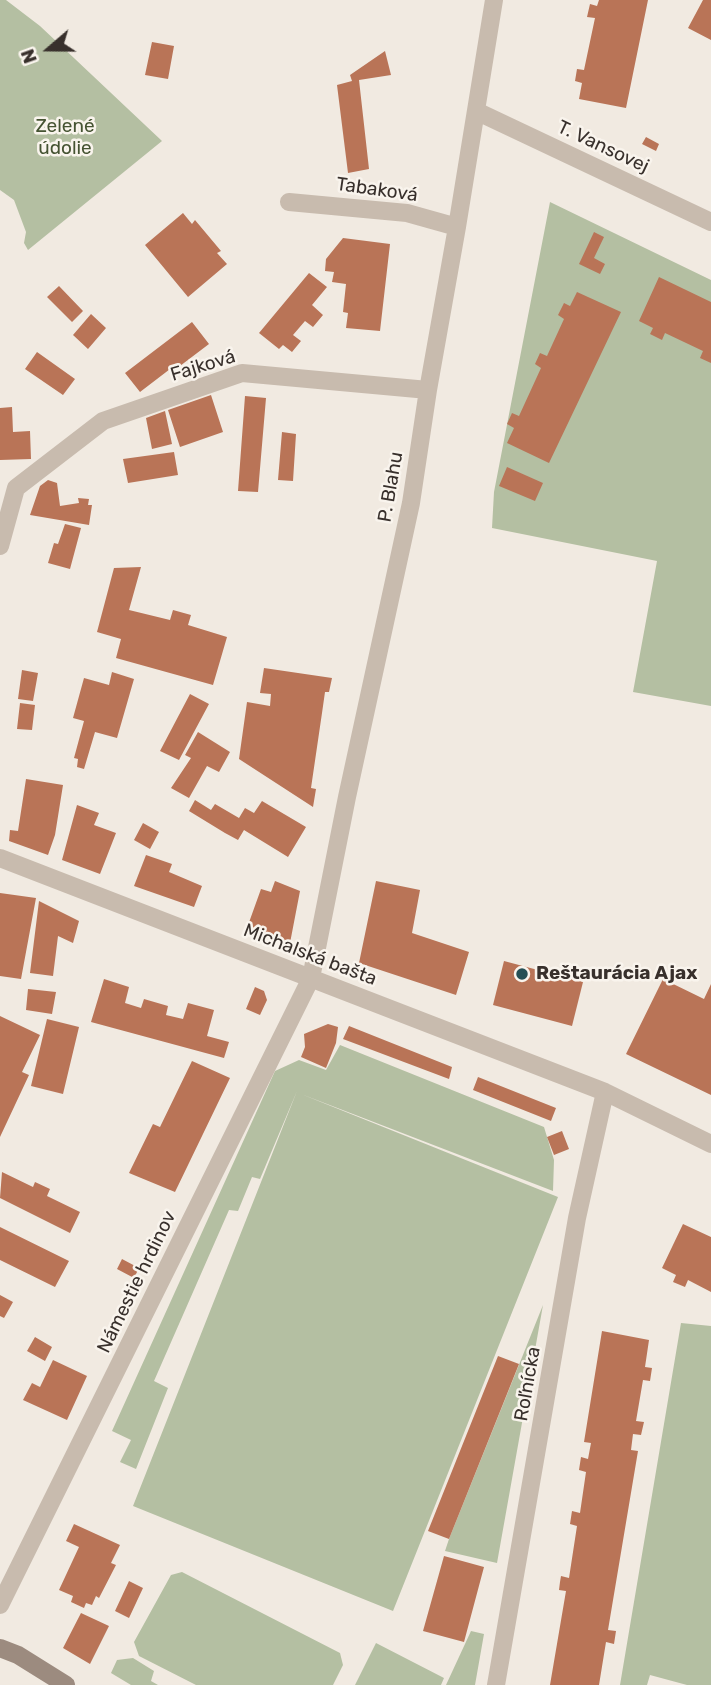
<!DOCTYPE html>
<html>
<head>
<meta charset="utf-8">
<style>
	body { margin:0 }
	#map { position:relative; width:711px; height:1685px; overflow:hidden; background:#f1eae1; font-family:Rubik,sans-serif }
	canvas { display:block }
	.north { position:absolute; left:14px; top:14px; width:70px; height:70px; -webkit-text-stroke:5px #f9f4ed; paint-order:stroke; rotate:250deg; font-size:19px; font-weight:700; line-height:28px; text-align:center; color:#38302c }
	.north::after { content:''; display:block; margin:auto; width:24px; height:32px; background:#38302c; clip-path:polygon(50% 0,100% 100%,50% 72%,0 100%) }
</style>
</head>
<body>
<div id="map">
<canvas width="711" height="1685"></canvas>
<div class="north">N</div>
</div>
<script>
const ctx = document.querySelector('canvas').getContext('2d');
ctx.lineJoin = 'round';
function fill(path, color) { ctx.fillStyle = color; ctx.fill(path, 'evenodd'); }
const toPath = rows => new Path2D(rows.map(r => 'M' + r).join(''));
function strokePath(path, color, width, dash) { ctx.strokeStyle = color; ctx.lineWidth = width; ctx.lineCap = dash ? 'butt' : 'round'; ctx.setLineDash(dash || []); ctx.stroke(path); }
function write(font, color, halo, rows, align = 'center') {
  ctx.font = font + ' Rubik,sans-serif'; ctx.lineWidth = 5; ctx.setLineDash([]); ctx.textBaseline = 'middle'; ctx.strokeStyle = halo; ctx.fillStyle = color; for (const [text, x, y, turn = 0] of rows) {
    ctx.save(); ctx.translate(x, y); ctx.rotate((+turn || 0) * Math.PI / 180); ctx.textAlign = isNaN(turn) ? turn : align; if (halo) ctx.strokeText(text, 0, 0); ctx.fillText(text, 0, 0); ctx.restore();
  }
}
const green = toPath([
	[0,0,6,0,40,26,162,141,28,250,24,243,26,232,14,200,0,190],
	[550,202,711,280,711,706,633,692,657,561,492,528,494,492],
	[340,1045,544,1127,554,1160,553,1191,301,1094,558,1197,393,1611,133,1506,297,1091,260,1179,252,1177,238,1211,229,1210,154,1381,168,1388,136,1469,120,1462,131,1440,112,1431,275,1071,299,1060,326,1070],
	[543,1305,497,1563,445,1551,449,1539],
	[681,1323,711,1326,711,1685,687,1685,650,1675,647,1685,620,1685],
	[182,1572,340,1653,343,1665,333,1685,196,1685,139,1656,134,1642,171,1575],
	[471,1631,484,1634,475,1685,446,1685],
	[376,1643,444,1678,441,1685,355,1685],
	[133,1658,154,1671,151,1681,158,1685,131,1685,111,1673,117,1660]
]);
const building = toPath([
	[599,0,648,0,626,108,579,99,582,83,575,81,577,69,584,70,595,18,587,17,590,4,597,6],
	[703,0,711,0,711,40,688,28],
	[152,42,174,46,168,79,145,75],
	[385,51,391,75,359,80,369,169,348,173,337,85,352,81,350,75],
	[646,137,659,144,656,151,642,144],
	[183,213,192,224,195,220,221,251,217,253,227,264,188,297,145,245],
	[594,232,604,237,594,258,605,264,600,274,579,264],
	[343,238,390,244,380,331,346,328,348,313,343,312,346,284,332,282,334,272,325,271,326,259],
	[309,273,327,287,312,305,323,315,313,327,305,321,293,335,301,341,292,352,283,345,279,349,259,333],
	[659,277,711,302,711,363,700,358,703,351,665,333,662,340,650,334,653,328,639,321],
	[59,286,83,311,72,322,47,297],
	[577,292,621,312,549,463,507,443,514,428,507,424,512,413,519,416,541,368,535,364,540,353,547,356,564,319,558,315,564,303,570,306],
	[91,314,106,328,88,349,73,335],
	[192,322,209,344,176,369,174,366,140,392,125,373],
	[37,352,75,379,63,395,25,369],
	[211,395,223,432,180,447,168,410],
	[245,396,266,398,258,492,238,491],
	[12,407,13,432,30,431,31,459,0,460,0,408],
	[165,411,172,444,152,449,146,418],
	[282,432,296,434,293,481,278,480],
	[174,452,178,475,128,483,123,459],
	[507,467,543,483,535,501,499,486],
	[48,480,57,483,60,506,79,503,78,498,89,499,88,505,92,505,89,525,30,515,40,486],
	[65,524,81,528,70,569,48,563,54,543,58,544],
	[141,567,129,610,170,620,173,610,191,615,188,625,227,637,213,685,116,658,121,639,97,632,114,568],
	[264,668,332,678,329,692,325,692,322,713,311,788,316,789,313,807,239,759,247,702,270,706,271,694,260,693],
	[22,670,38,673,33,701,18,699],
	[112,672,134,679,117,738,95,732,84,769,77,767,78,759,74,758,84,721,73,718,84,678,109,685],
	[190,694,209,704,179,760,160,751],
	[20,703,35,705,32,730,17,729],
	[198,732,230,752,219,772,207,766,189,798,171,788,191,758,185,755],
	[26,779,63,785,55,835,48,855,9,841,10,830,18,831],
	[195,800,211,810,215,804,239,818,245,808,254,813,262,801,306,827,288,857,244,830,238,840,225,833,189,811],
	[77,805,99,813,94,825,116,833,100,874,62,860],
	[143,823,159,832,150,849,134,840],
	[146,855,172,864,169,872,202,886,194,907,134,886],
	[275,881,300,891,290,943,247,928,261,889,271,892],
	[376,881,420,890,412,933,469,952,456,995,359,963],
	[0,893,36,898,21,979,0,976],
	[39,901,79,921,73,943,58,936,53,976,30,973],
	[504,961,583,982,572,1026,493,1005],
	[104,979,129,987,125,1003,141,1008,144,999,168,1006,166,1015,183,1019,188,1003,214,1010,207,1036,229,1042,224,1058,91,1022],
	[663,979,704,999,711,984,711,1095,626,1054],
	[255,987,264,991,267,1000,260,1015,246,1009],
	[28,989,56,992,52,1014,26,1010],
	[0,1016,40,1035,22,1072,29,1075,0,1137],
	[47,1019,79,1027,63,1094,31,1086],
	[328,1024,338,1027,336,1043,326,1068,301,1057,305,1047,304,1034],
	[349,1026,452,1067,449,1079,343,1039],
	[192,1061,230,1078,175,1192,129,1173,153,1124,160,1127],
	[478,1077,556,1108,551,1121,473,1090],
	[562,1131,569,1149,554,1155,547,1137],
	[2,1172,33,1187,35,1182,50,1189,47,1196,80,1212,70,1233,0,1198],
	[683,1224,711,1237,711,1292,688,1280,685,1287,673,1282,676,1275,662,1268],
	[0,1227,69,1261,55,1287,0,1260],
	[122,1259,139,1268,134,1278,117,1269],
	[0,1295,13,1302,4,1318,0,1316],
	[602,1331,649,1340,645,1367,652,1368,650,1381,643,1380,636,1421,644,1422,641,1435,633,1434,631,1450,638,1451,608,1630,616,1631,614,1644,606,1642,599,1685,550,1685,566,1591,559,1590,560,1582,561,1576,569,1578,577,1526,570,1524,572,1511,580,1513,586,1472,579,1470,581,1457,588,1459,591,1443,584,1442],
	[35,1337,52,1347,45,1361,27,1351],
	[498,1356,519,1364,449,1539,428,1531],
	[53,1360,87,1376,67,1420,23,1400,32,1383,40,1387],
	[74,1524,120,1545,111,1563,116,1565,99,1598,96,1596,92,1605,86,1603,84,1608,71,1602,73,1596,59,1590,79,1547,66,1541],
	[444,1556,484,1567,464,1642,423,1631],
	[129,1581,143,1588,129,1618,115,1611],
	[81,1613,109,1626,90,1664,63,1648]
]);
const minor = toPath([
	[476,111,711,222],
	[289,202,407,213,457,227],
	[0,546,16,488,103,421,242,373,428,390],
	[0,858,605,1092,711,1144],
	[0,1605,311,978,347,797,411,503,428,390,457,227,494,0],
	[496,1685,577,1218,605,1092]
]);
const secondary = toPath([
	[0,1648,18,1655,66,1685]
]);
const markers = [
	[522,974,7,"#254f55"]
];
const parkNames = [
	["Zelené",65,127],
	["údolie",65,149]
];
const streetNames = [
	["T. Vansovej",603,147,25],
	["Tabaková",377,190,8],
	["Fajková",203,366,-17],
	["P. Blahu",391,487,-80],
	["Michalská bašta",310,955,21],
	["Námestie hrdinov",137,1282,-64],
	["Roľnícka",528,1384,-80]
];
const poiNames = [
	["Reštaurácia Ajax",536,974]
];
fill(green, '#b4bfa2');
fill(building, '#b97457');
strokePath(minor, '#c8bbae', 18);
strokePath(secondary, '#9c8b7f', 18);
for (const [x, y, r, color] of markers) { const dot = new Path2D(); dot.arc(x, y, r, 0, 2 * Math.PI); ctx.fillStyle = color; ctx.fill(dot); strokePath(dot, '#f9f4ed', 2.5); }
write('19px', '#455332', '#f9f4ed', parkNames);
write('19px', '#38302c', '#f9f4ed', streetNames);
write('bold 19px', '#38302c', '#f9f4ed', poiNames, 'left');
</script>
</body>
</html>
